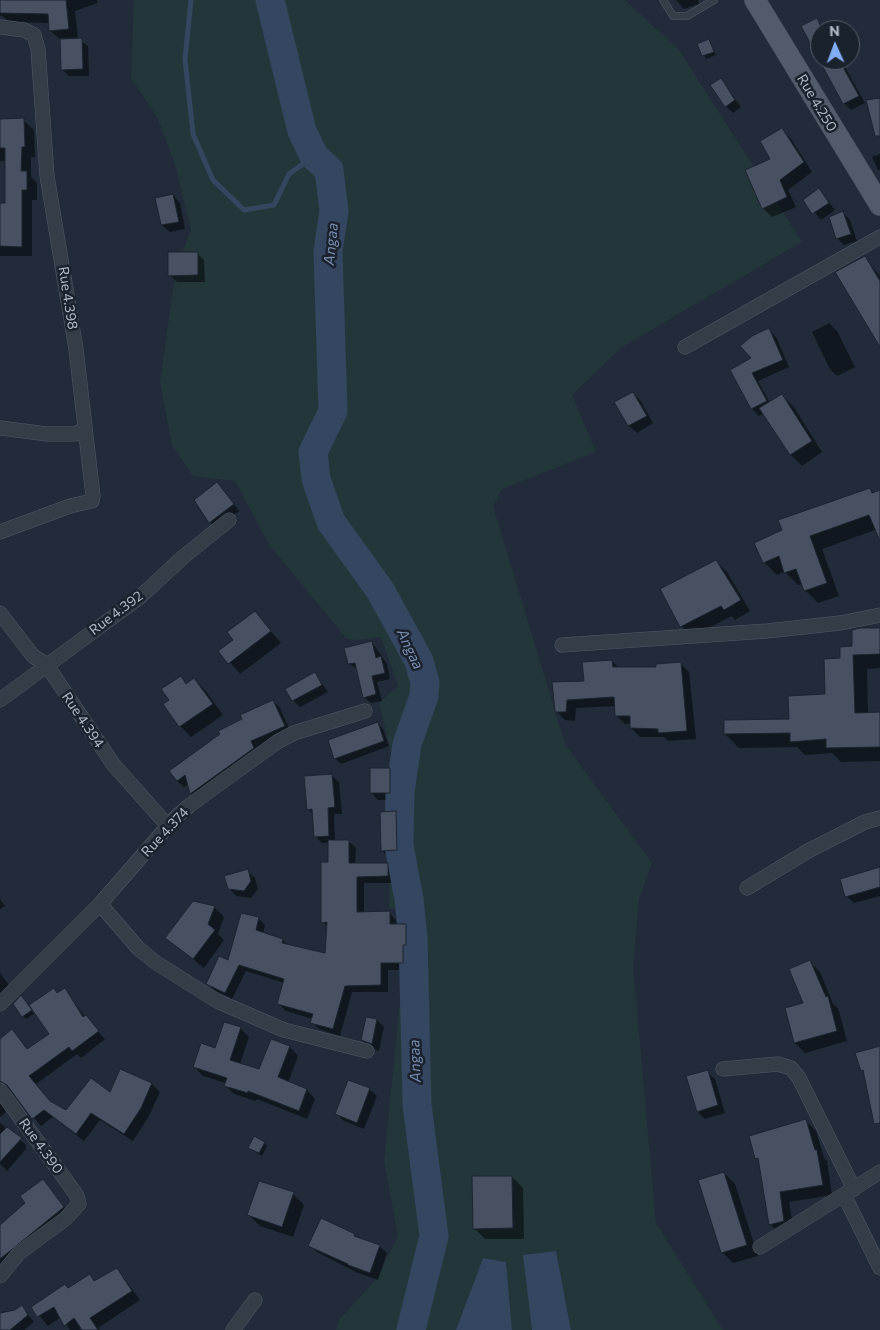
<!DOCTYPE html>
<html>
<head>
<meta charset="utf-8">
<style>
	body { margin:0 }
	#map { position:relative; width:880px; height:1330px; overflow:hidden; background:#212b39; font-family:Commissioner,sans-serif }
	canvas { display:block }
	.north { position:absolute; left:810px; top:20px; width:50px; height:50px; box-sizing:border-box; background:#1a222e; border:1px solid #565e6a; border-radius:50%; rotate:358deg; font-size:14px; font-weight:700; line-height:20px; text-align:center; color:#afb7c5 }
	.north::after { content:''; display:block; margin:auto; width:18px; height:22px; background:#82adf7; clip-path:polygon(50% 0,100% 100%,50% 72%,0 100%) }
</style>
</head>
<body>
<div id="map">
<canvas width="880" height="1330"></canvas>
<div class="north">N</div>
</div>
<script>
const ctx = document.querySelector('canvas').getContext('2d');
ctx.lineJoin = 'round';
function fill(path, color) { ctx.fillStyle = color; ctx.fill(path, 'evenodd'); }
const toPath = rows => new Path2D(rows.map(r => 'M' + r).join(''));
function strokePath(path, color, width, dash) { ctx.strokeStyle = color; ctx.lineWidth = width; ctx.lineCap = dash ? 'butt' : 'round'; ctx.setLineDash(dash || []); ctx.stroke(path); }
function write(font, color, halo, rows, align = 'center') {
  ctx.font = font + ' Commissioner,sans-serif'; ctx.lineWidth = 5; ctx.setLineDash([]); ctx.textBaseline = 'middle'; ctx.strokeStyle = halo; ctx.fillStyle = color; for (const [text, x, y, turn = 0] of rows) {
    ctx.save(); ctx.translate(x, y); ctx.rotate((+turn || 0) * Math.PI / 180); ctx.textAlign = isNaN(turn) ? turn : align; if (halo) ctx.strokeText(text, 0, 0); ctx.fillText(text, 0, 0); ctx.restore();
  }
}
const green = toPath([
	[134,0,625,0,679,50,802,242,622,347,572,395,596,452,502,489,493,506,565,744,652,863,639,899,633,966,656,1223,723,1330,571,1330,556,1251,524,1255,532,1330,512,1330,506,1262,483,1258,456,1330,336,1330,339,1320,377,1278,398,1236,384,1161,409,913,389,908,390,846,398,783,379,703,398,686,381,637,358,640,347,639,270,546,235,481,193,476,172,445,160,382,176,268,191,230,175,164,157,117,131,78]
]);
const water = toPath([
	[556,1251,571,1330,532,1330,523,1255],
	[483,1258,506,1262,512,1330,456,1330]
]);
const shadow = toPath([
	[0,0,97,0,98,3,75,11,78,39,88,46,89,76,69,76,62,69,61,40,50,31,50,23,11,22,0,15],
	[676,0,698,0,699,4,684,9],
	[816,20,825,30,820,30,820,59],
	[709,41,716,55,706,59,699,44],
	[821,60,841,60,865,103,851,110,844,103],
	[721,80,741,107,733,113,726,106],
	[0,120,23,120,34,130,35,157,31,157,31,177,37,183,37,200,32,200,32,256,0,256,0,204,7,204,6,161,0,161],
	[782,130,791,139,812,172,788,190,796,207,772,217,763,208,772,159],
	[880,154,880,170,878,170,872,157],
	[819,190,835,210,821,220,804,200],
	[173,195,180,203,185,229,170,232,162,225],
	[843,213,850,220,857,241,844,245,837,238],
	[197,253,204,260,205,282,177,282,170,275],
	[864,257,880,276,880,345],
	[829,323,837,331,855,367,837,376,830,369,812,332],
	[769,330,776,337,789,367,758,381,770,403,782,395,793,406,822,452,802,466,791,455,764,413,759,416,752,409,731,370,753,359],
	[633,393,640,400,653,423,637,433,629,426,616,403],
	[870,489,874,494,880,492,880,532,878,529,822,549,839,596,818,603,805,590,803,584,798,585,785,572,777,575,764,562],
	[223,490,239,511,216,528,210,522],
	[716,561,727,572,750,611,735,620,732,616,691,637,681,626],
	[254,612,281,643,240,674,220,651,235,640],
	[880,629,880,668,867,669,868,714,880,713,880,761,841,762,832,753,805,755,797,747,739,748,725,734,790,720,826,695,842,659,854,647],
	[372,642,387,664,390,679,377,682,382,701,371,703,364,697,358,670,350,664],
	[612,661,619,668,658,668,680,663,689,672,696,739,668,741,664,737,640,737,631,728,631,724,625,724,616,715,616,706,576,708,575,721,565,720,556,711,585,682],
	[315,674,328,692,300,707,293,700],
	[180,678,187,684,194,679,205,690,223,715,191,737,180,726,171,701],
	[273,701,280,708,291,733,198,800,191,794,189,784,184,787,177,781,244,719],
	[377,723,383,729,389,746,341,764,335,758],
	[389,769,397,777,396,800,378,800,371,792],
	[331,775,339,782,342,814,334,814,335,841,348,841,356,848,355,865,388,864,395,871,395,883,364,883,364,913,389,913,396,920,396,925,405,925,413,932,409,970,388,970,388,992,352,992,340,1036,319,1029,312,1022,313,1019,286,1011,279,1004,285,983,246,971,232,999,214,990,207,983,229,962,258,918,265,925,263,934,283,940,288,946,327,954,328,928,323,922,329,843,322,843,315,836,314,814,308,809],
	[395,812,402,820,403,857,389,858,382,850],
	[880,868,880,896,854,903,846,896],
	[247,871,255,878,258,889,251,898,236,896,229,888],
	[0,899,5,906,0,909],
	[214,907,224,917,218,934,224,940,204,968,167,938],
	[810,962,820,972,833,1004,838,1008,847,1041,805,1053,795,1043,804,1004],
	[0,973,14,992,0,1001],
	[54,990,58,994,65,990,85,1017,105,1039,81,1058,77,1054,36,1084,52,1104,66,1112,110,1094,121,1071,152,1084,160,1092,149,1116,133,1141,100,1120,84,1141,53,1117,41,1126,13,1091,8,1089,3,1090,0,1097,0,1040,12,1031,28,1050,50,1034],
	[24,1000,34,1014,26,1019,23,1016],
	[367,1018,377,1020,384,1027,379,1051,369,1047,362,1040],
	[240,1028,249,1037,240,1064,260,1070,272,1040,290,1047,298,1056,288,1083,307,1090,315,1099,307,1119,257,1099,256,1101,234,1094,226,1086,226,1083,203,1076,195,1067],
	[707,1072,715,1079,725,1113,705,1119,698,1112],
	[369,1089,377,1096,364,1129,344,1121,337,1114],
	[0,1102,6,1112,0,1117],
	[806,1121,816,1131,824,1158,827,1161,832,1195,789,1202,794,1231,780,1234,770,1224,760,1161,756,1158],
	[0,1123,26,1145,26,1149,7,1171,0,1164],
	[264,1143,267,1146,262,1156,249,1148],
	[724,1173,735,1184,758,1256,733,1263,722,1252],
	[512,1177,523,1188,524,1239,485,1239,474,1228],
	[43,1181,72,1216,0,1272,0,1226,26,1203],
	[293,1194,304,1205,293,1237,260,1226,249,1215],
	[354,1235,358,1238,379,1246,387,1253,378,1280,356,1272,317,1252,310,1245],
	[117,1269,140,1300,98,1328,100,1330,85,1330,82,1328,79,1330,70,1330,61,1317,48,1326,32,1307,90,1276,95,1281],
	[22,1307,34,1322,24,1330,0,1330,0,1314,5,1311,15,1311]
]);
const stream = toPath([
	[191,0,185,59,193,134,213,180,244,210,274,205,289,174,314,156]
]);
const river = toPath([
	[270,0,302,131,314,156,329,170,334,211,328,251,333,411,313,452,316,479,331,522,380,590,419,661,425,683,424,696,407,744,400,792,399,846,409,899,413,937,417,1105,434,1236,411,1330]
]);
const building = toPath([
	[0,0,66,0,69,29,49,31,48,14,0,13,0,0],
	[817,18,820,25,820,60,839,60,859,96,843,104,801,26,817,18],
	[82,38,83,69,61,70,60,39,82,38],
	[709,39,714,52,702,56,697,44,709,39],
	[721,78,735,100,725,107,710,85,721,78],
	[880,98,880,136,875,136,866,100,880,98],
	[24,118,25,147,22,147,21,171,27,171,27,190,22,190,22,247,0,246,0,203,5,203,5,148,0,148,0,119,24,118],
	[782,128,804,162,780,180,787,197,762,209,745,170,770,159,760,141,782,128],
	[819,188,829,203,812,214,803,200,819,188],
	[173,194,179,222,161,225,155,198,173,194],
	[843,211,851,234,836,239,829,217,843,211],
	[168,252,198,252,198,275,168,276,168,252],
	[865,256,880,281,880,347,835,272,865,256],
	[769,328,783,360,752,373,767,401,751,409,730,370,751,358,740,346,752,336,769,328],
	[633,392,647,416,628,426,614,402,633,392],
	[782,394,812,441,790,455,759,408,782,394],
	[217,482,234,504,209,523,194,500,217,482],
	[870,488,872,493,880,490,880,541,869,515,810,536,827,583,804,591,796,569,784,573,779,556,763,563,754,543,782,530,778,520,870,488],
	[716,560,741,600,724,610,721,606,680,627,660,589,716,560],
	[255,611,271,631,228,664,218,651,233,640,227,632,255,611],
	[860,628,880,628,880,654,853,655,855,713,880,712,880,747,826,748,826,739,790,742,790,733,724,734,724,720,789,719,788,696,825,694,824,659,840,658,840,647,852,646,852,630,860,628],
	[372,641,376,658,381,656,385,673,372,676,376,694,363,698,355,663,348,664,344,648,372,641],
	[612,660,613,667,656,667,656,664,681,662,687,731,658,733,658,729,630,728,630,716,615,716,614,697,567,700,566,712,555,712,552,682,584,681,582,662,612,660],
	[315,672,322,685,292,701,285,689,315,672],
	[181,676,186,684,194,678,213,704,179,727,163,704,169,700,161,689,181,676],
	[273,700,285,726,251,741,254,748,190,794,185,775,177,781,169,771,220,734,218,731,242,719,240,715,273,700],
	[378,722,384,741,334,759,328,740,378,722],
	[370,768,390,768,390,793,370,793,370,768],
	[332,774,335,807,328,808,329,836,314,837,312,809,307,810,304,776,332,774],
	[396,811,397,850,381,851,380,812,396,811],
	[328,840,349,840,349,863,388,863,388,876,357,877,357,912,390,911,390,924,406,924,406,945,403,945,403,963,381,963,381,985,345,986,333,1029,310,1023,313,1014,277,1004,284,979,239,965,225,993,206,984,219,956,228,960,241,913,259,917,256,930,283,939,282,943,325,953,327,922,321,923,321,862,328,862,328,840],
	[880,867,880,887,845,897,840,879,880,867],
	[248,869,251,881,244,891,228,889,224,876,248,869],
	[193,901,215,906,208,924,215,930,193,959,165,938,193,901],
	[810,960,826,997,828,996,837,1031,794,1043,785,1008,803,1003,789,969,810,960],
	[54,988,57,993,65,988,83,1017,86,1015,99,1031,72,1051,69,1047,29,1076,50,1101,66,1110,91,1078,110,1092,120,1069,152,1083,141,1108,124,1134,91,1113,76,1134,44,1110,32,1119,7,1085,0,1081,0,1039,12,1029,27,1049,49,1034,29,1005,54,988],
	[21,995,32,1010,22,1017,13,1004,21,995],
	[366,1017,377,1019,372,1044,361,1040,366,1017],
	[224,1022,241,1027,230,1060,259,1069,271,1039,290,1046,278,1077,307,1089,299,1111,248,1091,248,1093,224,1086,227,1078,193,1067,201,1043,215,1048,224,1022],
	[880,1046,880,1123,874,1124,863,1070,861,1071,855,1053,880,1046],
	[708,1070,718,1105,697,1112,686,1076,708,1070],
	[348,1080,370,1088,357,1123,335,1114,348,1080],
	[806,1119,815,1150,817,1150,823,1185,780,1192,784,1221,769,1225,758,1158,755,1159,749,1136,806,1119],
	[7,1127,22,1138,0,1162,0,1134,7,1127],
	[254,1136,265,1142,259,1153,248,1148,254,1136],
	[724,1172,747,1245,721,1253,698,1180,724,1172],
	[472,1176,512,1176,513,1228,473,1229,472,1176],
	[43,1179,64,1207,0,1259,0,1225,25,1203,20,1196,43,1179],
	[259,1181,294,1192,282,1227,247,1215,259,1181],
	[321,1218,355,1234,354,1236,380,1245,370,1273,348,1265,348,1264,308,1246,321,1218],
	[117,1268,132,1291,90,1318,98,1330,82,1330,74,1318,64,1326,54,1307,37,1317,31,1307,65,1284,68,1288,90,1274,94,1281,117,1268],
	[22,1305,28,1315,10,1330,0,1330,0,1313,15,1310,22,1305]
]);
const lane = toPath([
	[663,0,673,16,687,16,714,0]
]);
const street = toPath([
	[0,27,24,30,34,35,38,49,47,176,76,349,93,496,92,501,70,506,0,532],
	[685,347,880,237],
	[0,428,47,434,75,434,85,429],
	[0,613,33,656,46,664,113,764,168,826],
	[562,645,767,631,840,623,880,615],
	[0,700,140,597,182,558,229,520],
	[747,888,808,851,865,822,880,818],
	[100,904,138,948,155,962,217,1001,284,1030,367,1051],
	[0,1004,100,904,175,818,190,805,277,742,294,733,365,711],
	[723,1069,778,1064,791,1068,799,1078,854,1189],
	[0,1090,68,1183,77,1196,79,1204,65,1219,19,1253,0,1276],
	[844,1195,880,1268],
	[760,1247,880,1172],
	[233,1330,255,1300]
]);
const primary = toPath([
	[755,0,880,205]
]);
const streetNames = [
	["Rue 4.250",817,103,59],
	["Rue 4.398",68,298,81],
	["Rue 4.392",116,613,-37],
	["Rue 4.394",83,720,56],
	["Rue 4.374",165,832,-47],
	["Rue 4.390",41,1146,54]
];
const waterNames = [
	["Angaa",331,244,-85],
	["Angaa",410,649,65],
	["Angaa",415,1061,-92]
];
fill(green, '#23373a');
fill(water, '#354660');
fill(shadow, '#0007');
strokePath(stream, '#354660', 5);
strokePath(river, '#354660', 29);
fill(building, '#475162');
strokePath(building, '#1c2430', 1);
strokePath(lane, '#525a67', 8);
strokePath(street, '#525a67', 15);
strokePath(primary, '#3e4652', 22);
strokePath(lane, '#353d49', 7);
strokePath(street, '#353d49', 14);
strokePath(primary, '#525b69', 21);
write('14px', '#afb7c5', '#1a222e', streetNames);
write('italic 15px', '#778dae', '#1a222e', waterNames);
</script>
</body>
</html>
